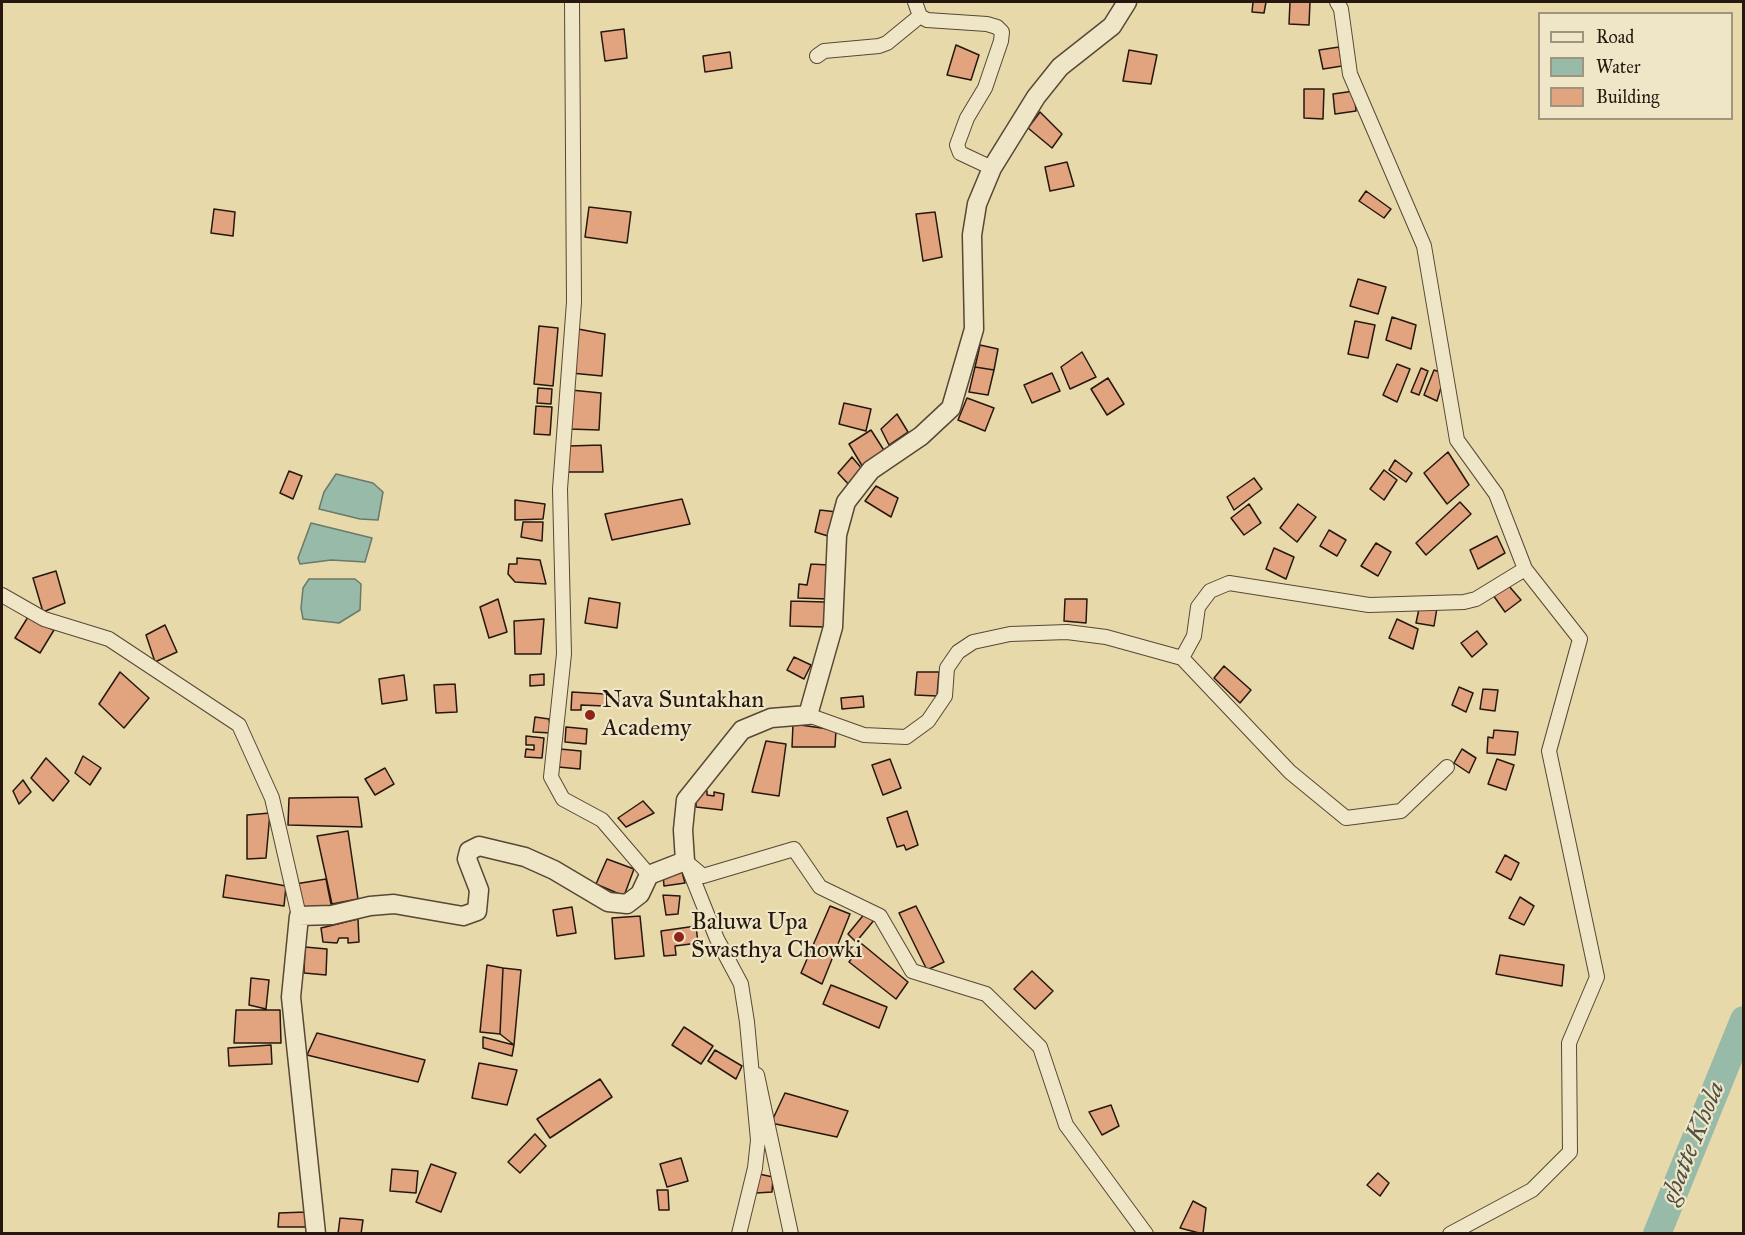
<!DOCTYPE html>
<html>
<head>
<meta charset="utf-8">
<style>
	body { margin:0 }
	#map { position:relative; width:1745px; height:1235px; overflow:hidden; background:#e7d9aa; font-family:"IM FELL Great Primer",serif }
	canvas { display:block }
	.frame { position:absolute; inset:0; border:3px solid #26180e; pointer-events:none }
	.legend { position:absolute; left:1538px; top:12px; width:195px; height:108px; box-sizing:border-box; background:#efe6c8; border:2px solid #9f947e; margin:0; padding:8px 10px; list-style:none; font-size:18px; color:#26180e }
	.legend li { display:flex; align-items:center; gap:12px; height:30px }
	.legend b { width:30px; border:2px solid #9f947e }
</style>
</head>
<body>
<div id="map">
<canvas width="1745" height="1235"></canvas>
<div class="frame"></div>
<ul class="legend">
<li><b style="height:8px;background:#efe6c8"></b>Road</li>
<li><b style="height:16px;background:#97baa9"></b>Water</li>
<li><b style="height:16px;background:#e2a37f"></b>Building</li>
</ul>
</div>
<script>
const ctx = document.querySelector('canvas').getContext('2d');
ctx.lineJoin = 'round';
function fill(path, color) { ctx.fillStyle = color; ctx.fill(path, 'evenodd'); }
const toPath = rows => new Path2D(rows.map(r => 'M' + r).join(''));
function strokePath(path, color, width, dash) { ctx.strokeStyle = color; ctx.lineWidth = width; ctx.lineCap = dash ? 'butt' : 'round'; ctx.setLineDash(dash || []); ctx.stroke(path); }
function write(font, color, halo, rows, align = 'center') {
  ctx.font = font + ' "IM FELL Great Primer",serif'; ctx.lineWidth = 4.5; ctx.setLineDash([]); ctx.textBaseline = 'middle'; ctx.strokeStyle = halo; ctx.fillStyle = color; for (const [text, x, y, turn = 0] of rows) {
    ctx.save(); ctx.translate(x, y); ctx.rotate((+turn || 0) * Math.PI / 180); ctx.textAlign = isNaN(turn) ? turn : align; if (halo) ctx.strokeText(text, 0, 0); ctx.fillText(text, 0, 0); ctx.restore();
  }
}
const water = toPath([
	[336,474,373,483,383,492,378,520,360,519,319,509,324,492,336,474],
	[311,523,372,538,365,562,331,560,300,564,298,558,311,523],
	[309,579,355,579,361,584,360,610,339,623,303,619,301,608,303,588,309,579]
]);
const river = toPath([
	[1657,1234,1744,1020]
]);
const building = toPath([
	[1253,2,1266,2,1264,13,1252,12,1253,2],
	[1290,2,1310,2,1309,25,1289,24,1290,2],
	[624,29,627,58,605,61,601,32,624,29],
	[956,45,979,55,971,80,947,75,956,45],
	[1339,47,1342,66,1323,69,1319,50,1339,47],
	[1129,50,1157,55,1151,84,1123,81,1129,50],
	[730,52,732,68,705,72,703,56,730,52],
	[1304,89,1324,89,1323,119,1304,118,1304,89],
	[1354,91,1356,111,1335,114,1333,94,1354,91],
	[1040,112,1062,134,1052,148,1028,128,1040,112],
	[1067,162,1074,186,1050,191,1045,167,1067,162],
	[1366,191,1391,209,1384,218,1359,201,1366,191],
	[589,207,631,212,627,243,585,237,589,207],
	[214,209,235,212,233,236,211,233,214,209],
	[935,212,942,257,923,261,916,214,935,212],
	[1358,279,1386,287,1378,314,1350,306,1358,279],
	[1392,317,1416,325,1411,349,1386,340,1392,317],
	[1355,321,1375,325,1368,358,1348,354,1355,321],
	[539,326,558,328,553,386,534,384,539,326],
	[578,329,605,334,602,376,571,373,578,329],
	[980,345,998,349,994,370,975,367,980,345],
	[1082,352,1096,377,1070,389,1061,367,1082,352],
	[1397,364,1410,369,1397,402,1383,395,1397,364],
	[975,367,994,370,988,395,969,392,975,367],
	[1421,368,1428,371,1419,395,1411,392,1421,368],
	[1434,370,1445,374,1437,401,1424,395,1434,370],
	[1052,373,1060,391,1032,403,1024,385,1052,373],
	[1108,378,1124,404,1107,415,1091,389,1108,378],
	[538,388,552,389,551,404,537,403,538,388],
	[571,390,601,393,599,430,569,429,571,390],
	[967,398,994,408,985,431,958,420,967,398],
	[844,403,871,409,866,431,839,424,844,403],
	[536,406,552,407,550,435,534,434,536,406],
	[897,414,908,432,889,445,881,429,897,414],
	[871,430,887,455,864,469,849,444,871,430],
	[601,445,603,472,568,472,569,446,601,445],
	[1448,452,1469,485,1447,504,1424,473,1448,452],
	[852,457,863,470,851,487,838,473,852,457],
	[1395,460,1412,473,1406,482,1389,470,1395,460],
	[1384,470,1397,480,1384,500,1370,489,1384,470],
	[289,471,302,476,293,499,280,493,289,471],
	[1254,478,1262,489,1234,510,1227,497,1254,478],
	[876,486,898,498,891,517,865,501,876,486],
	[682,499,690,524,612,540,605,514,682,499],
	[515,500,545,504,543,519,515,520,515,500],
	[1460,502,1471,514,1426,555,1416,543,1460,502],
	[1249,504,1261,523,1244,535,1231,518,1249,504],
	[1298,504,1316,517,1297,542,1280,528,1298,504],
	[820,510,837,512,831,537,815,532,820,510],
	[523,522,543,522,542,541,521,537,523,522],
	[1329,530,1346,540,1337,556,1320,546,1329,530],
	[1497,536,1505,553,1478,569,1470,550,1497,536],
	[1376,543,1391,552,1378,576,1361,566,1376,543],
	[1274,548,1294,557,1286,579,1266,569,1274,548],
	[517,558,540,560,546,584,515,582,508,574,509,564,517,564,517,558],
	[811,564,829,565,828,599,798,598,799,584,807,585,811,564],
	[56,571,65,603,43,612,33,578,56,571],
	[1508,585,1521,600,1505,612,1493,595,1508,585],
	[589,598,620,603,617,628,585,623,589,598],
	[498,599,507,632,489,638,480,607,498,599],
	[1065,599,1087,599,1086,623,1064,621,1065,599],
	[791,601,825,602,825,627,790,626,791,601],
	[1420,604,1437,608,1434,626,1416,623,1420,604],
	[28,617,54,630,40,653,15,638,28,617],
	[544,619,541,654,515,654,514,621,544,619],
	[1397,619,1418,629,1413,649,1389,638,1397,619],
	[165,625,177,652,155,662,146,635,165,625],
	[1477,631,1487,644,1472,657,1461,643,1477,631],
	[794,657,811,665,804,679,787,670,794,657],
	[1224,666,1251,690,1240,703,1214,678,1224,666],
	[120,672,149,698,124,728,99,704,120,672],
	[917,672,939,672,937,696,915,695,917,672],
	[544,674,544,685,530,686,530,675,544,674],
	[404,675,407,700,382,704,379,679,404,675],
	[455,684,457,712,436,713,434,685,455,684],
	[1459,687,1473,693,1466,712,1452,705,1459,687],
	[1483,689,1498,690,1495,711,1480,709,1483,689],
	[572,692,605,694,605,706,581,705,581,710,571,710,572,692],
	[863,696,864,707,842,709,841,698,863,696],
	[535,717,549,719,551,733,533,732,535,717],
	[793,724,836,730,835,747,792,747,793,724],
	[566,727,587,729,586,744,565,742,566,727],
	[1494,730,1518,732,1515,755,1487,753,1488,737,1493,738,1494,730],
	[526,736,544,738,542,758,525,757,526,749,534,750,534,745,526,745,526,736],
	[766,741,786,744,779,796,752,792,766,741],
	[560,749,581,751,580,769,558,767,560,749],
	[1462,749,1476,758,1469,773,1454,763,1462,749],
	[83,756,101,768,90,785,75,773,83,756],
	[46,758,69,781,53,801,31,778,46,758],
	[890,759,901,788,883,795,872,765,890,759],
	[1497,759,1514,765,1506,790,1488,784,1497,759],
	[385,768,394,784,375,795,365,779,385,768],
	[23,780,31,792,19,804,13,791,23,780],
	[696,790,707,791,707,795,714,796,714,792,724,794,722,810,696,807,696,790],
	[358,797,362,827,288,825,289,798,358,797],
	[643,801,654,813,626,827,618,818,643,801],
	[907,811,918,845,906,850,904,845,897,847,887,818,907,811],
	[270,813,266,858,247,859,247,815,270,813],
	[348,831,358,899,332,904,317,836,348,831],
	[1505,855,1519,863,1511,880,1496,872,1505,855],
	[607,859,634,869,624,896,596,884,607,859],
	[682,872,685,883,664,886,663,874,682,872],
	[226,875,286,886,284,906,223,897,226,875],
	[326,879,332,909,299,908,295,884,326,879],
	[663,895,680,896,678,914,666,915,663,895],
	[1520,897,1534,906,1524,925,1509,918,1520,897],
	[830,906,850,914,822,984,801,973,830,906],
	[916,906,944,962,927,970,899,913,916,906],
	[572,907,576,933,557,936,553,910,572,907],
	[866,912,875,919,856,942,848,934,866,912],
	[640,916,644,956,615,959,612,918,640,916],
	[358,919,359,942,348,943,348,938,339,938,337,943,323,942,321,928,358,919],
	[696,926,698,943,675,946,676,955,664,956,661,931,696,926],
	[862,944,908,982,896,999,849,962,862,944],
	[305,947,327,949,326,975,304,973,305,947],
	[1500,955,1564,965,1562,986,1496,974,1500,955],
	[487,965,503,968,500,1034,480,1032,487,965],
	[503,968,521,970,514,1045,500,1034,503,968],
	[1032,971,1053,991,1035,1009,1014,989,1032,971],
	[251,978,269,980,266,1009,249,1005,251,978],
	[831,985,887,1007,879,1028,823,1004,831,985],
	[236,1010,280,1010,281,1043,234,1043,236,1010],
	[684,1027,713,1046,701,1064,672,1045,684,1027],
	[317,1033,425,1060,418,1082,307,1055,317,1033],
	[483,1037,514,1045,512,1056,483,1048,483,1037],
	[271,1045,272,1064,229,1066,228,1048,271,1045],
	[715,1050,742,1066,736,1079,708,1061,715,1050],
	[479,1063,517,1070,507,1105,472,1098,479,1063],
	[600,1079,612,1097,550,1138,537,1119,600,1079],
	[785,1093,848,1111,837,1137,771,1123,785,1093],
	[1111,1105,1119,1126,1102,1135,1089,1112,1111,1105],
	[535,1134,546,1146,520,1173,508,1162,535,1134],
	[681,1158,688,1181,667,1187,660,1164,681,1158],
	[431,1164,456,1173,441,1212,416,1202,431,1164],
	[392,1169,418,1171,416,1193,390,1191,392,1169],
	[1378,1173,1389,1183,1380,1196,1367,1185,1378,1173],
	[759,1174,773,1177,772,1192,756,1193,759,1174],
	[657,1190,668,1190,669,1210,659,1210,657,1190],
	[1193,1201,1206,1208,1203,1234,1180,1228,1193,1201],
	[305,1212,306,1227,278,1227,279,1213,305,1212],
	[340,1218,363,1220,361,1234,338,1234,340,1218]
]);
const minor = toPath([
	[572,2,574,302,560,489,564,654,551,777,563,799,602,820,649,875],
	[915,2,920,16,927,20,987,24,997,27,1002,32,1001,41,985,88,967,118,957,145,960,153,992,168],
	[1337,2,1341,9,1350,74,1424,246,1457,440,1496,494,1525,569,1580,639,1549,751,1597,977,1569,1043,1570,1152,1532,1190,1450,1234],
	[817,56,824,51,879,46,887,43,920,16],
	[2,595,44,619,109,639,239,725,272,798,299,916],
	[1182,658,1194,636,1198,607,1210,591,1229,583,1369,605,1464,602,1476,599,1525,569],
	[808,715,864,735,906,737,928,721,945,696,947,668,958,652,973,642,1010,634,1067,632,1106,637,1182,658,1290,772,1346,818,1401,811,1447,767],
	[685,861,703,876,794,849,820,887,880,916,912,971,986,994,1040,1047,1066,1125,1146,1234],
	[687,864,717,939,741,984,747,1022,758,1140,755,1168,739,1234],
	[757,1075,791,1234]
]);
const tertiary = toPath([
	[316,1234,291,997,299,916,332,915,370,906,394,904,463,916,477,911,479,890,467,859,469,851,479,846,525,857,554,870,608,902,627,904,640,894,649,875,685,861,683,830,686,800,742,730,771,718,808,715,833,627,837,535,846,502,871,470,921,436,951,408,974,329,972,235,977,204,992,168,1036,97,1060,67,1112,26,1127,2]
]);
const markers = [
	[590,715,6,"#8f2418"],
	[679,937,6,"#8f2418"]
];
const poiNames = [
	["Nava Suntakhan",602,701],
	["Academy",602,729],
	["Baluwa Upa",691,923],
	["Swasthya Chowki",691,951]
];
const waterNames = [
	["ghatte Khola",1694,1143,-68]
];
fill(water, '#97baa9');
strokePath(water, '#6a796b', 1.5);
strokePath(river, '#97baa9', 28);
fill(building, '#e2a37f');
strokePath(building, '#26180e', 1.5);
strokePath(minor, '#564835', 16);
strokePath(tertiary, '#564835', 21);
strokePath(minor, '#efe6c8', 14);
strokePath(tertiary, '#efe6c8', 18);
for (const [x, y, r, color] of markers) { const dot = new Path2D(); dot.arc(x, y, r, 0, 2 * Math.PI); ctx.fillStyle = color; ctx.fill(dot); strokePath(dot, '#efe6c8', 2); }
write('24px', '#26180e', '#efe6c8', poiNames, 'left');
write('italic 26px', '#4e5144', '#efe6c8', waterNames);
</script>
</body>
</html>
